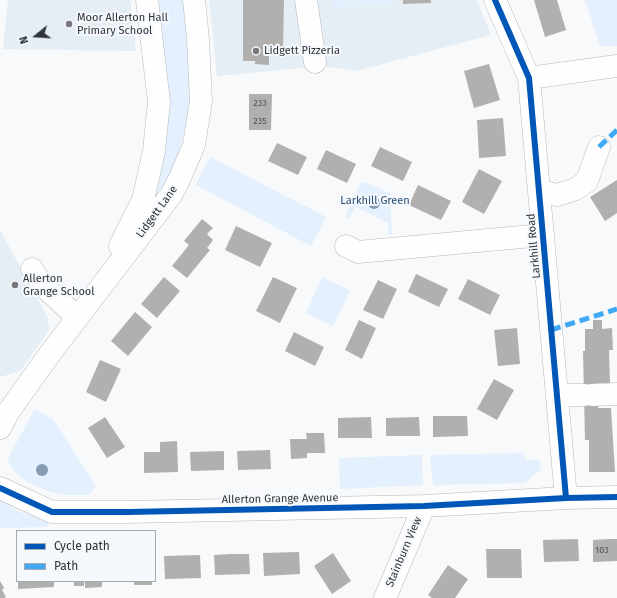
<!DOCTYPE html>
<html>
<head>
<meta charset="utf-8">
<style>
	body { margin:0 }
	#map { position:relative; width:617px; height:598px; overflow:hidden; background:#f7f9fb; font-family:"Fira Sans",sans-serif }
	canvas { display:block }
	.legend { position:absolute; left:16px; top:530px; width:140px; height:52px; box-sizing:border-box; background:#f5f8fd; border:1px solid #a6a9ae; margin:0; padding:5px 7px; list-style:none; font-size:12px; color:#303337 }
	.legend li { display:flex; align-items:center; gap:8px; height:20px }
	.legend b { width:20px; border:1px solid #a6a9ae }
	.north { position:absolute; left:16px; top:16px; width:40px; height:40px; -webkit-text-stroke:3px #f5f8fd; paint-order:stroke; rotate:252deg; font-size:11px; font-weight:700; line-height:16px; text-align:center; color:#303337 }
	.north::after { content:''; display:block; margin:auto; width:14px; height:18px; background:#303337; clip-path:polygon(50% 0,100% 100%,50% 72%,0 100%) }
</style>
</head>
<body>
<div id="map">
<canvas width="617" height="598"></canvas>
<ul class="legend">
<li><b style="height:5px;background:#0057b8"></b>Cycle path</li>
<li><b style="height:5px;background:#3fa9f5"></b>Path</li>
</ul>
<div class="north">N</div>
</div>
<script>
const ctx = document.querySelector('canvas').getContext('2d');
ctx.lineJoin = 'round';
function fill(path, color) { ctx.fillStyle = color; ctx.fill(path, 'evenodd'); }
const toPath = rows => new Path2D(rows.map(r => 'M' + r).join(''));
function strokePath(path, color, width, dash) { ctx.strokeStyle = color; ctx.lineWidth = width; ctx.lineCap = dash ? 'butt' : 'round'; ctx.setLineDash(dash || []); ctx.stroke(path); }
function write(font, color, halo, rows, align = 'center') {
  ctx.font = font + ' "Fira Sans",sans-serif'; ctx.lineWidth = 4; ctx.setLineDash([]); ctx.textBaseline = 'middle'; ctx.strokeStyle = halo; ctx.fillStyle = color; for (const [text, x, y, turn = 0] of rows) {
    ctx.save(); ctx.translate(x, y); ctx.rotate((+turn || 0) * Math.PI / 180); ctx.textAlign = isNaN(turn) ? turn : align; if (halo) ctx.strokeText(text, 0, 0); ctx.fillText(text, 0, 0); ctx.restore();
  }
}
const built = toPath([
	[8,0,130,0,136,51,3,49],
	[209,0,477,0,491,35,356,71,323,66,217,76],
	[0,230,48,318,49,331,20,371,0,377]
]);
const green = toPath([
	[153,0,185,0,192,65,189,112,179,153,168,184,153,208],
	[332,0,391,0,391,5,333,7],
	[585,0,617,0,617,46,600,46],
	[210,157,326,217,311,246,196,185],
	[364,182,390,193,392,235,388,235,388,223,356,207,349,218,345,217,360,183],
	[322,277,350,290,333,326,306,313],
	[35,409,53,419,96,486,89,495,65,495,50,492,28,482,16,473,10,465,8,458],
	[523,453,526,460,540,460,541,469,525,483,433,485,430,455],
	[422,455,423,485,340,489,339,458],
	[0,501,22,513,48,520,48,527,0,528]
]);
const building = toPath([
	[243,0,284,0,283,47,269,47,269,65,255,64,255,61,243,61],
	[403,0,431,0,431,3,403,4],
	[534,0,557,0,566,30,545,37],
	[489,64,500,100,474,108,464,71],
	[249,94,272,94,271,130,249,130],
	[503,118,506,156,479,158,477,120],
	[277,143,307,157,298,175,268,161],
	[380,147,412,162,403,181,371,166],
	[326,150,356,164,347,183,317,169],
	[479,169,502,181,484,214,462,202],
	[617,180,617,213,605,221,590,197],
	[418,185,451,201,441,220,409,205],
	[202,219,213,228,207,234,213,240,207,248,210,250,187,278,172,266,189,245,184,241],
	[236,226,272,243,260,267,225,250],
	[416,274,448,289,439,307,408,292],
	[164,277,180,291,157,318,141,304],
	[273,277,297,288,280,323,256,311],
	[468,279,500,295,490,315,458,299],
	[378,280,397,289,383,319,363,310],
	[135,312,152,327,128,356,111,341],
	[359,320,376,328,362,359,345,350],
	[593,320,602,320,602,329,612,328,613,350,609,350,610,383,598,383,598,408,611,408,615,472,589,472,589,440,585,440,583,351,585,351,585,329,593,329],
	[517,328,520,364,498,366,494,330],
	[294,332,324,347,315,366,285,351],
	[100,360,121,369,106,402,86,392],
	[494,379,514,390,497,420,477,409],
	[433,416,467,416,468,436,433,437],
	[105,417,125,447,107,458,88,428],
	[371,417,372,438,338,438,338,418],
	[419,417,420,436,386,436,386,418],
	[306,433,324,433,325,453,307,453,307,458,291,459,290,439,307,439],
	[177,441,178,472,144,473,144,452,160,452,160,442],
	[270,450,271,469,238,470,237,451],
	[224,451,224,470,191,471,190,452],
	[578,539,579,561,544,562,543,540],
	[610,539,617,539,617,561,593,562,593,540],
	[486,549,521,549,522,578,487,578],
	[299,552,300,574,264,576,263,553],
	[333,553,351,581,332,594,314,566],
	[231,554,249,554,250,574,215,575,214,555],
	[200,555,201,578,165,579,164,556],
	[448,565,468,579,455,598,432,598,428,595],
	[0,581,4,588,2,590,6,597,4,598,0,598],
	[18,581,54,581,54,587,18,589],
	[74,581,84,581,84,586,74,586],
	[85,581,102,581,102,587,85,588],
	[134,581,152,581,152,585,134,585]
]);
const minor = toPath([
	[306,0,315,62],
	[495,0,529,78,566,498],
	[529,78,617,66],
	[539,191,557,195,576,189,587,181,599,147],
	[120,246,143,200,154,151,159,102,147,0],
	[346,246,358,252,543,235],
	[32,269,42,285,77,317],
	[557,395,584,395],
	[592,395,617,394],
	[0,428,9,411,49,355,171,195,179,180,194,145,201,101,198,39,194,0],
	[0,488,52,512,128,512,424,506,566,498,617,497],
	[385,598,424,506]
]);
const quiet = toPath([
	[599,147,617,130],
	[551,330,617,309]
]);
const cycleway = toPath([
	[495,0,529,78,566,498],
	[0,488,52,512,128,512,424,506,566,498,617,497]
]);
const trees = [
	[374,203],
	[42,470]
];
const markers = [
	[69,24,4,"#76787c"],
	[256,51,4,"#76787c"],
	[15,285,4,"#76787c"]
];
const numberNames = [
	["233",260,103],
	["235",260,121],
	["103",602,550]
];
const poiNames = [
	["Moor Allerton Hall",77,18],
	["Primary School",77,31],
	["Lidgett Pizzeria",264,51],
	["Allerton",23,279],
	["Grange School",23,292]
];
const parkNames = [
	["Larkhill Green",375,201]
];
const streetNames = [
	["Lidgett Lane",157,212,-54],
	["Larkhill Road",534,246,-95],
	["Allerton Grange Avenue",280,499,-1],
	["Stainburn View",404,552,-67]
];
fill(built, '#e5edf5');
fill(green, '#e4f0fd');
fill(building, '#b1b0af');
strokePath(minor, '#b6b9bc', 23);
strokePath(minor, '#fefefe', 22);
strokePath(quiet, '#3fa9f5', 5, [10, 5]);
strokePath(cycleway, '#0057b8', 6);
ctx.fillStyle = '#869bb1';
for (const [x, y] of trees) { ctx.beginPath(); ctx.arc(x, y, 6, 0, 2 * Math.PI); ctx.fill(); }
for (const [x, y, r, color] of markers) { const dot = new Path2D(); dot.arc(x, y, r, 0, 2 * Math.PI); ctx.fillStyle = color; ctx.fill(dot); strokePath(dot, '#f5f8fd', 1.5); }
write('9px', '#505255', null, numberNames);
write('11px', '#303337', '#f5f8fd', poiNames, 'left');
write('11px', '#2a4e74', '#f5f8fd', parkNames);
write('11px', '#303337', '#f5f8fd', streetNames);
</script>
</body>
</html>
